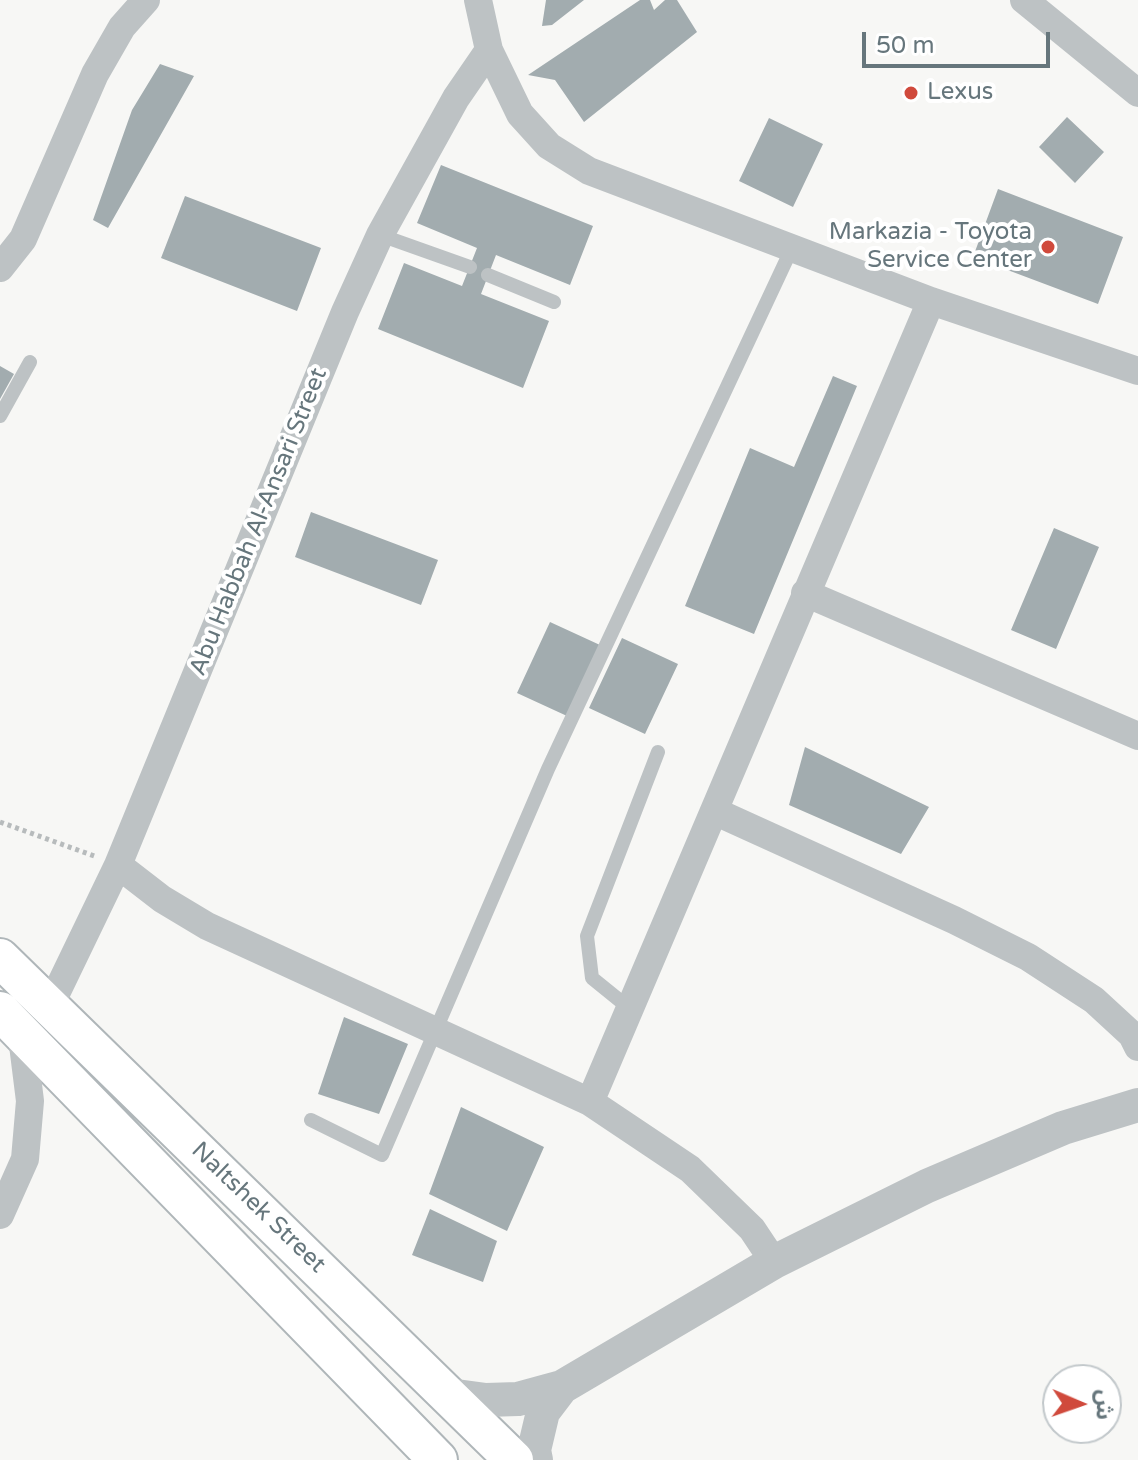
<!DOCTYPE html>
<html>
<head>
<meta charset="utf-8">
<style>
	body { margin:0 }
	#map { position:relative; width:1138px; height:1460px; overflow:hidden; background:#f7f7f5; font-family:"Varela Round","Noto Sans Arabic",sans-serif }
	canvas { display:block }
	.north { position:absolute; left:1042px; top:1364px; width:80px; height:80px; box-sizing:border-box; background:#fff; border:2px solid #c2c8cb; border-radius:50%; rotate:92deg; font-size:22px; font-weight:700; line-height:32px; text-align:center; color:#66767c }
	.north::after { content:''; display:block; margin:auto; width:28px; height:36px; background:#d04a3c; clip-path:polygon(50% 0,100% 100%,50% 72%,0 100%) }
	.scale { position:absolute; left:862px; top:32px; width:188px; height:36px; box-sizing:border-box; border:4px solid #66767c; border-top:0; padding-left:10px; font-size:24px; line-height:28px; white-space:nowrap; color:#66767c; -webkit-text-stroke:6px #fff; paint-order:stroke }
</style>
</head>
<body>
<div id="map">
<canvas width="1138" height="1460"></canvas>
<div class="north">ش</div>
<div class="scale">50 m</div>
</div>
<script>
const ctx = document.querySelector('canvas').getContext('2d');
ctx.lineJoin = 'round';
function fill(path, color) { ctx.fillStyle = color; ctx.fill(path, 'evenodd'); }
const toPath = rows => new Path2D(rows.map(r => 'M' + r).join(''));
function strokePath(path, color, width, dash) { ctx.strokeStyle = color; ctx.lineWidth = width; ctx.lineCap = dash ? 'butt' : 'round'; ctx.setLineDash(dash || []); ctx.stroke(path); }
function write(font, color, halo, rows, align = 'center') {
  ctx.font = font + ' "Varela Round",sans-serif'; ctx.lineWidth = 8; ctx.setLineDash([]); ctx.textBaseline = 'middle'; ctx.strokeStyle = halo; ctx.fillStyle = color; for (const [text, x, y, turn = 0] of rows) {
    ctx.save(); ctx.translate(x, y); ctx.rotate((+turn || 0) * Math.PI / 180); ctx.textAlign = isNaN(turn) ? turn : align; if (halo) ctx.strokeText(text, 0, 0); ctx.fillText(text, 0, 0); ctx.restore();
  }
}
const building = toPath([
	[546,0,584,0,552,25,542,26],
	[640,0,650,0,654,10,665,0,677,0,697,32,584,122,555,80,528,75],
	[160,64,194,76,108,228,93,220,132,110],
	[1067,117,1104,152,1075,183,1039,147],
	[769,118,823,144,793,207,739,181],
	[441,165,593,226,570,285,496,255,481,294,549,321,523,388,378,329,404,263,462,286,477,248,417,223],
	[998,189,1123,237,1098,304,973,257],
	[185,196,321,248,297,311,161,258],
	[0,366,14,374,0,399],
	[833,376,857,386,754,634,685,606,750,448,794,467],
	[311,512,438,560,421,605,295,557],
	[1054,528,1099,547,1056,649,1011,630],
	[550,622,600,645,567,716,517,693],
	[622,638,678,664,645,734,589,708],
	[805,747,929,807,901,854,789,805],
	[344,1017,408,1044,379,1114,318,1094],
	[461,1107,544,1147,507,1231,429,1194],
	[430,1209,497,1241,483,1282,412,1255]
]);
const path = toPath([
	[0,822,97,857]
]);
const service = toPath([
	[380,235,470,267],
	[488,275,554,302],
	[0,416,30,362],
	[629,1008,592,978,587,936,658,752],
	[311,1120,382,1155,548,769,792,248]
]);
const minor = toPath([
	[1024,0,1138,93],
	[489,50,520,114,549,146,589,171,931,301,1138,371],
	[0,268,23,239,95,74,122,27,146,0],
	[805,593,1138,736],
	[714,811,954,920,1028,957,1094,1000,1132,1035,1138,1047],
	[118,865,162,899,207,926,590,1102,690,1169,752,1229,774,1262],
	[50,1006,118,865,345,312,380,235,456,98,489,50,478,0],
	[590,1102,931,301],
	[0,1215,25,1159,30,1101,21,1029]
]);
const tertiary = toPath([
	[449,1395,486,1400,518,1399,562,1387,774,1262,927,1186,1063,1128,1138,1105],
	[536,1460,534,1450,543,1412,562,1387]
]);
const secondary = toPath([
	[0,958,514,1460],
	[0,1011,438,1460]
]);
const markers = [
	[911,93,8,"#d04a3c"],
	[1048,247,8,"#d04a3c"]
];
const poiNames = [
	["Lexus",927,93],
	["Markazia - Toyota",1032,233,"right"],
	["Service Center",1032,261,"right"]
];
const streetNames = [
	["Abu Habbah Al-Ansari Street",259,522,-68],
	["Naltshek Street",258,1208,44]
];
fill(building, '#a2acaf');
strokePath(secondary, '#afb6b9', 42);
strokePath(path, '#b7bbbc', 5, [4, 4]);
strokePath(service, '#bdc2c4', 14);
strokePath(minor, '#bdc2c4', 28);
strokePath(tertiary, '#bdc2c4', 34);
strokePath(secondary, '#fff', 38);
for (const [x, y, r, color] of markers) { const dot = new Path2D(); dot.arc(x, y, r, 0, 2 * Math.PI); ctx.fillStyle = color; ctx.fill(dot); strokePath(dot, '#fff', 3); }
write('24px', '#66767c', '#fff', poiNames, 'left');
write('24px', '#66767c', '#fff', streetNames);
</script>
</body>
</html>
